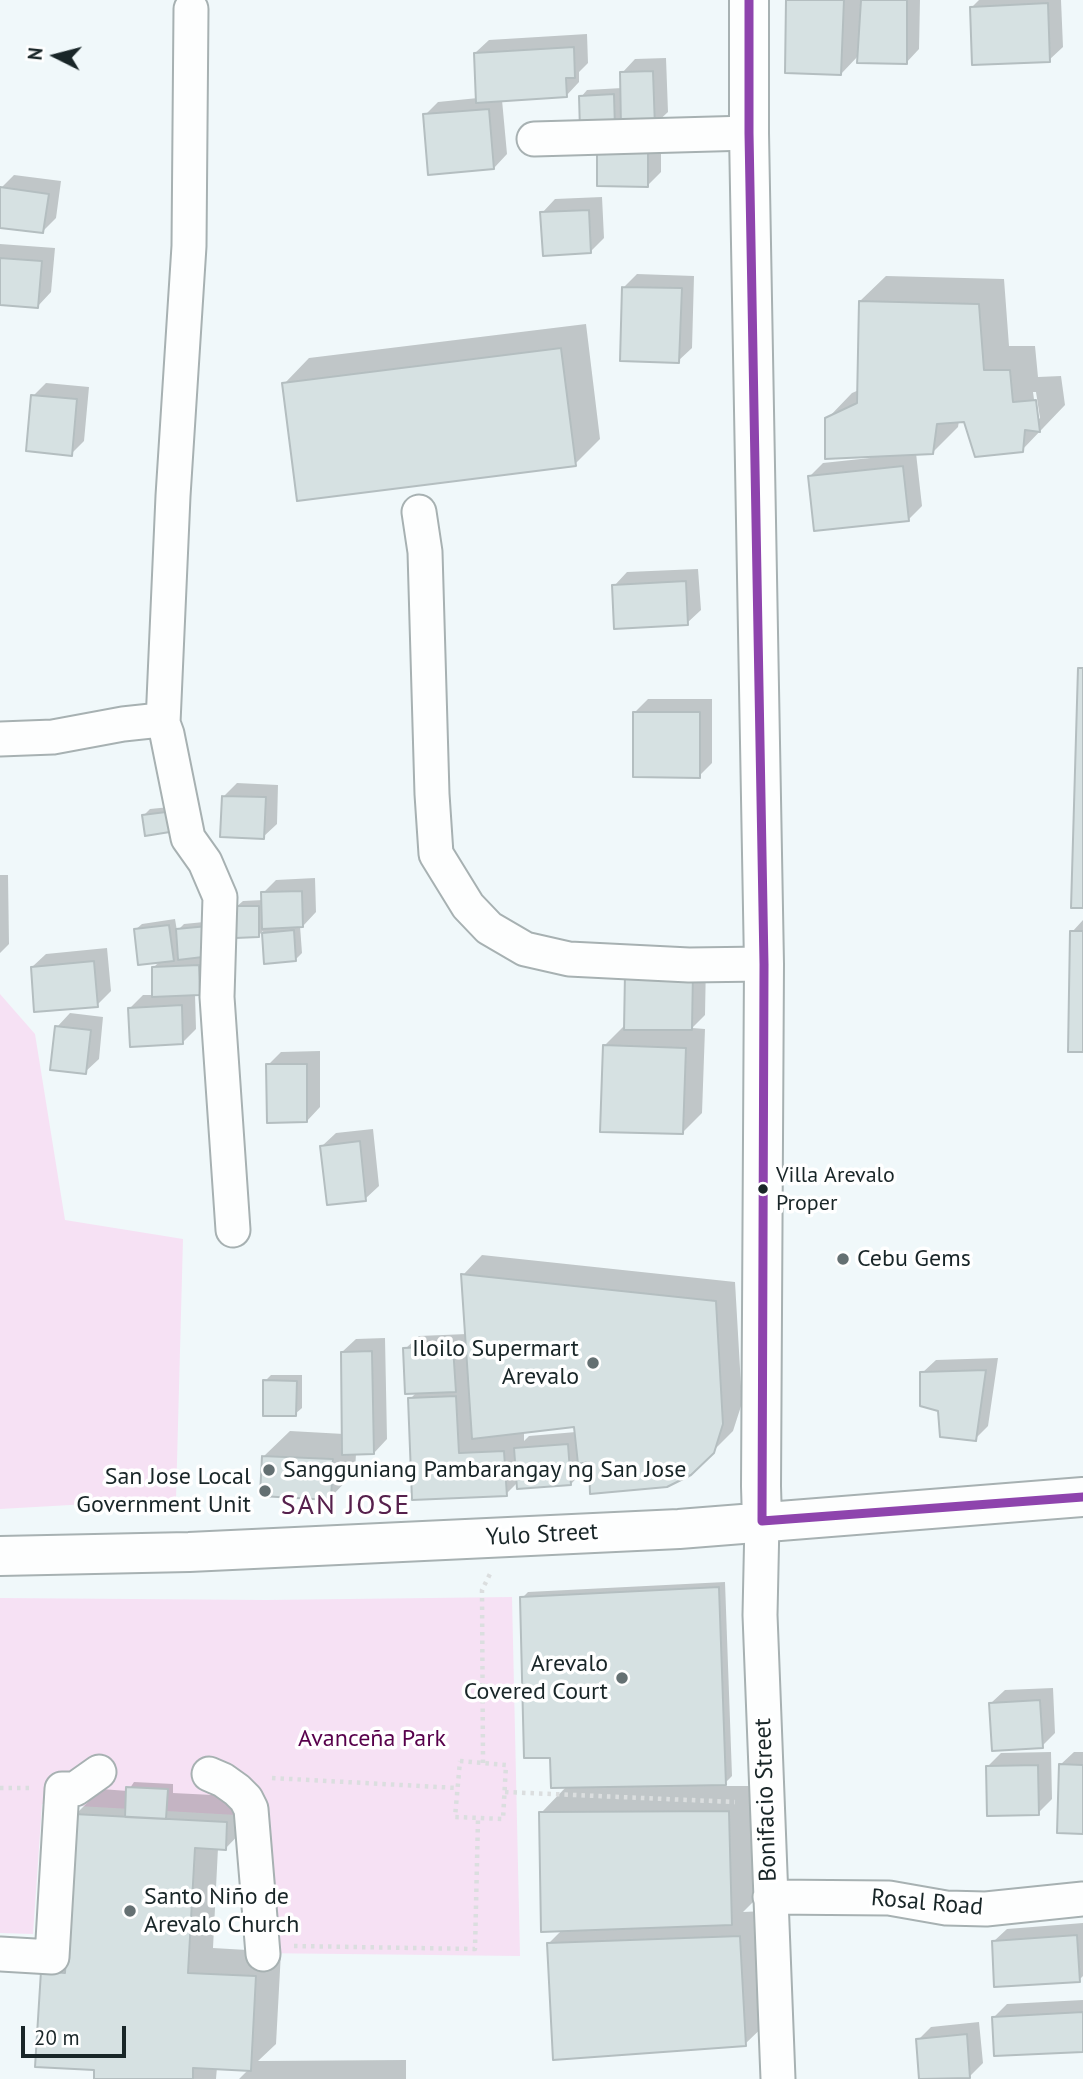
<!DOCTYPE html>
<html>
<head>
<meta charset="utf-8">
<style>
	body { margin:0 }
	#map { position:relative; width:1083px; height:2079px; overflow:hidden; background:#f0f8fa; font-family:"PT Sans",sans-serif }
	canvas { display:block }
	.north { position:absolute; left:21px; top:21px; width:70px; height:70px; -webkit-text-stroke:5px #fff; paint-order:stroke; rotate:276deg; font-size:19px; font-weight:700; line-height:28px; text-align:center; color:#192628 }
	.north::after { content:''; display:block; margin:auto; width:24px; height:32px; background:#192628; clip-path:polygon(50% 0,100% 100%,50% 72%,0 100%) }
	.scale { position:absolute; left:21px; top:2026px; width:105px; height:32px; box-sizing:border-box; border:4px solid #192628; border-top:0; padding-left:9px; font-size:21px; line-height:24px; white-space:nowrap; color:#192628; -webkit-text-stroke:5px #fff; paint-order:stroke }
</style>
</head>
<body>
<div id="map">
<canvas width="1083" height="2079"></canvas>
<div class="north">N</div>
<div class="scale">20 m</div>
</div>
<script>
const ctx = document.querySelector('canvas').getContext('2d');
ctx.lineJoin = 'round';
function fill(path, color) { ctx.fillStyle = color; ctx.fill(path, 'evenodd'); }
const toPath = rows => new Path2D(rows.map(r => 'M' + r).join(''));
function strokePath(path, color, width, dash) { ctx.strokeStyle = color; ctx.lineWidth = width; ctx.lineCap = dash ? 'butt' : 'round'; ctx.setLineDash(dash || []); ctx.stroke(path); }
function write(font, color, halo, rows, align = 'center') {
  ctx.font = font + ' "PT Sans",sans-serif'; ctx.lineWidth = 7; ctx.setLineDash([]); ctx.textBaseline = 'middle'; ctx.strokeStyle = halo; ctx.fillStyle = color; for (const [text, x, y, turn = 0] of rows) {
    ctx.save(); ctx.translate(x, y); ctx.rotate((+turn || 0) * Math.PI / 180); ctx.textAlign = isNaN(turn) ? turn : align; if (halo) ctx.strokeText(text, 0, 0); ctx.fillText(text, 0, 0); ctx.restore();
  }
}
const green = toPath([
	[0,994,35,1034,65,1220,183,1239,176,1499,0,1509],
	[512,1597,520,1956,255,1953,254,1816,42,1804,33,1934,0,1933,0,1598,266,1600]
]);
const shadow = toPath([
	[788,0,920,0,919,49,906,63,859,55,841,74],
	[979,0,1061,0,1063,47,1049,60,971,8],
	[587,34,588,63,579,72,579,82,566,96,502,100,507,154,494,168,425,115,438,102,478,98,475,53,489,40],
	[666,58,668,112,654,125,614,127,581,97,587,90,622,88,622,73,635,59],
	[661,134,661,172,648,185,599,147],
	[14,175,61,181,56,218,43,231,0,226,1,188],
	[602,197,604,238,590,252,542,213,555,199],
	[0,244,55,248,51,292,38,306,0,303],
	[637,274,694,276,692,348,678,361,624,287],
	[886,276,1004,279,1009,346,1035,346,1038,377,1061,376,1065,405,1022,450,965,420,959,421,958,427,932,453,916,453,922,506,908,520,810,476,823,463,870,458,870,455,827,419,852,393,859,390,860,301],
	[1033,392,1036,392,1040,418,1037,421],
	[586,324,600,439,575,464,284,384,309,358],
	[46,383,89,387,84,441,71,454,33,396],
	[698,569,701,610,687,623,614,586,627,572],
	[648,699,712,699,712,763,699,776,635,712],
	[237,783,278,785,277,824,263,837,224,796],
	[180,806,182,823,144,815,150,809],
	[0,875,8,875,9,944,0,953],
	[315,878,316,912,303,926,300,926,302,953,296,959,266,962,263,931,258,936,236,907,243,901,263,900,263,893,276,880],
	[175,919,177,931,184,924,214,921,213,980,199,994,195,994,196,1029,183,1042,129,1009,143,995,154,995,153,968,160,961,135,930,142,924],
	[1083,920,1083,1050,1072,932],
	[107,948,111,991,97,1005,32,967,46,954],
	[706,961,705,1015,692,1028,705,1029,702,1113,682,1133,604,1046,624,1026],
	[70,1013,103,1017,99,1059,85,1072,57,1027],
	[320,1051,320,1107,307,1121,268,1065,281,1052],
	[373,1129,379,1186,365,1199,322,1146,336,1133],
	[482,1255,735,1282,742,1403,733,1431,690,1474,591,1461,583,1461,584,1470,571,1484,518,1482,506,1494,414,1498,410,1399,417,1392,405,1349,419,1336,467,1334,463,1275],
	[576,1425,576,1432,529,1436,524,1441,524,1431],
	[385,1338,387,1439,374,1453,356,1453,355,1472,330,1498,264,1456,290,1431,344,1434,342,1352,356,1339],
	[998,1358,988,1426,975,1439,922,1373,936,1360],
	[271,1375,302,1375,302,1408,295,1414,265,1381],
	[725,1582,732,1776,722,1786,754,1786,757,1898,743,1912,765,1911,771,2019,745,2044,549,1943,563,1929,541,1813,567,1786,552,1756,522,1598,528,1592],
	[1053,1688,1055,1733,1042,1746,991,1703,1005,1690],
	[1051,1752,1052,1799,1038,1813,987,1767,1001,1753],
	[1074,1752,1083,1752,1083,1832,1060,1765],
	[134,1782,173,1784,173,1793,252,1797,250,1823,225,1849,218,1848,213,1948,281,1952,276,2044,258,2061,406,2060,406,2079,239,2079,249,2069,217,2067,216,2079,95,2079,96,2069,37,2065,75,1815,101,1789,128,1791],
	[1083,1923,1083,1976,1079,1980,993,1942,1007,1929],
	[1083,2000,1083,2050,993,2018,1007,2004],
	[979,2022,983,2063,969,2077,921,2079,918,2040,931,2027]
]);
const building = toPath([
	[786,0,844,0,841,75,785,73,786,0],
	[861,0,907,0,907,64,857,63,861,0],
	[1048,3,1050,62,972,65,970,7,1048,3],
	[574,47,575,78,566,78,567,97,476,103,474,53,574,47],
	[653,71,655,127,621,128,620,72,653,71],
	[614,94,615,128,580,130,579,96,614,94],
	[489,109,494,169,428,175,423,114,489,109],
	[597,146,648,147,648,187,597,186,597,146],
	[0,187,49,194,43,233,0,228,0,187],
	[589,210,591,253,543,256,540,212,589,210],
	[0,258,42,261,38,308,0,305,0,258],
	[622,287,682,288,679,363,620,361,622,287],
	[859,301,979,304,984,370,1010,370,1013,402,1036,400,1040,432,1025,430,1023,452,975,457,964,422,937,424,933,454,825,459,825,418,857,403,859,301],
	[561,348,576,466,297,501,282,383,561,348],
	[31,395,77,399,72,456,26,451,31,395],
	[903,466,909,521,814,531,808,476,903,466],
	[686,581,688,625,614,629,612,585,686,581],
	[1078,668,1083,668,1083,908,1071,908,1078,668],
	[633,712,700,712,700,778,633,777,633,712],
	[222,796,266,797,264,839,220,837,222,796],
	[174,811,176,831,145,836,142,815,174,811],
	[302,891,303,927,262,929,261,892,302,891],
	[234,906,259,906,259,937,235,938,234,906],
	[169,925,174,961,138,965,134,929,169,925],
	[208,926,211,956,178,960,176,929,208,926],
	[294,930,296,961,264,964,262,933,294,930],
	[1070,931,1083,931,1083,1052,1068,1052,1070,931],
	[94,961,98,1007,34,1012,31,967,94,961],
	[199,965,200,995,152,997,152,967,199,965],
	[625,973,693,973,692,1030,624,1030,625,973],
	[182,1005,183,1044,130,1047,128,1008,182,1005],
	[55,1026,91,1030,86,1074,50,1070,55,1026],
	[603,1045,686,1048,683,1134,600,1132,603,1045],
	[266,1064,307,1064,307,1122,267,1123,266,1064],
	[360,1141,366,1201,327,1205,320,1146,360,1141],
	[461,1274,716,1301,723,1424,714,1453,691,1475,667,1487,590,1494,589,1462,578,1464,574,1427,472,1439,461,1274],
	[453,1346,456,1392,405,1394,403,1348,453,1346],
	[372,1351,374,1454,342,1455,341,1352,372,1351],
	[986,1370,976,1441,940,1437,938,1411,920,1406,920,1372,986,1370],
	[263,1380,297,1381,296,1416,263,1416,263,1380],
	[456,1396,459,1453,504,1451,507,1496,412,1500,408,1398,456,1396],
	[568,1444,571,1485,517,1489,514,1448,568,1444],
	[262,1456,333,1459,331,1500,260,1496,262,1456],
	[719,1587,726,1785,551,1788,550,1758,524,1758,520,1597,719,1587],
	[1040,1700,1043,1748,992,1751,989,1703,1040,1700],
	[1059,1764,1083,1765,1083,1834,1057,1833,1059,1764],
	[1038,1765,1039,1815,987,1816,986,1766,1038,1765],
	[126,1787,168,1789,166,1819,125,1817,126,1787],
	[729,1811,732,1925,541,1932,539,1812,729,1811],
	[74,1814,227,1822,226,1850,195,1848,188,1973,256,1976,251,2071,193,2068,193,2079,94,2079,94,2070,35,2067,41,1971,65,1973,74,1814],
	[1077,1935,1080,1982,994,1987,992,1941,1077,1935],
	[740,1936,746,2046,553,2060,547,1943,740,1936],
	[1083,2012,1083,2052,994,2056,992,2017,1083,2012],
	[967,2034,970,2078,919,2079,916,2039,967,2034]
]);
const path = toPath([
	[460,1761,506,1765,503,1819,455,1817,460,1761],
	[483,1763,482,1590,490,1574],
	[272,1778,457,1788],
	[0,1788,31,1788],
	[505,1792,735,1802],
	[294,1946,475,1949,478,1819]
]);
const minor = toPath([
	[534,139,749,133],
	[419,512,425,552,432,794,436,854,468,906,489,928,525,949,569,959,689,965,764,964],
	[163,723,173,496,189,246,191,9],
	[0,739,53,737,123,724,151,721,163,723,167,734,188,838,205,862,220,897,217,997,233,1230],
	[762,1521,760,1615,778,2079],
	[209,1774,223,1780,237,1790,246,1799,251,1809,263,1954],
	[770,1897,889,1898,946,1908,986,1909,1083,1899],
	[0,1954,52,1957,62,1789,75,1789,99,1772]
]);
const major = toPath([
	[749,0,749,133,764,964,761,1486,762,1521],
	[0,1556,189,1552,679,1529,1083,1497]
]);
const bus1 = toPath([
	[749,0,749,133,764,964,762,1521],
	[762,1521,1083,1497]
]);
const markers = [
	[763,1189,6,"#192628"],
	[843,1259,7,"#647072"],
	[593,1363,7,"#647072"],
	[269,1470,7,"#647072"],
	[265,1491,7,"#647072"],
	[622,1678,7,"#647072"],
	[130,1911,7,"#647072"]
];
const busNames = [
	["Villa Arevalo",776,1176],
	["Proper",776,1204]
];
const poiNames = [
	["Cebu Gems",857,1259],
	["Iloilo Supermart",579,1349,"right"],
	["Arevalo",579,1377,"right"],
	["Sangguniang Pambarangay ng San Jose",283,1470],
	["San Jose Local",251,1477,"right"],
	["Government Unit",251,1505,"right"],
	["Arevalo",608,1664,"right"],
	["Covered Court",608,1692,"right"],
	["Santo Niño de",144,1897],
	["Arevalo Church",144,1925]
];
const streetNames = [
	["Yulo Street",542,1535,-3],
	["Bonifacio Street",766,1800,-92],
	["Rosal Road",927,1903,5]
];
const parkNames = [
	["Avanceña Park",372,1739]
];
const quarterNames = [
	["SAN JOSE",346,1506]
];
fill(green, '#f6e1f4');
fill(shadow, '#0003');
fill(building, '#d6e1e2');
strokePath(building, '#b4bec0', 2);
strokePath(minor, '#a7b1b2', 37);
strokePath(major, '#a7b1b2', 42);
strokePath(path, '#dbdedf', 4.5, [3.5, 5]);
strokePath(minor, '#fdfefe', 33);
strokePath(major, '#fdfefe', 38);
strokePath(bus1, '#8e44ad', 9);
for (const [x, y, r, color] of markers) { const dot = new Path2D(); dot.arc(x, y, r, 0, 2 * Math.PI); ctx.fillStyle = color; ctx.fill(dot); strokePath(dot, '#fff', 2.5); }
write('22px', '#192628', '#fff', busNames, 'left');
write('24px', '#192628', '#fff', poiNames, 'left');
write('24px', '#192628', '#fff', streetNames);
write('24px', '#57004b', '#fff', parkNames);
ctx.letterSpacing = '2px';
write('28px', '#56204c', '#fff', quarterNames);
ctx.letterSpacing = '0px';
</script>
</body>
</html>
